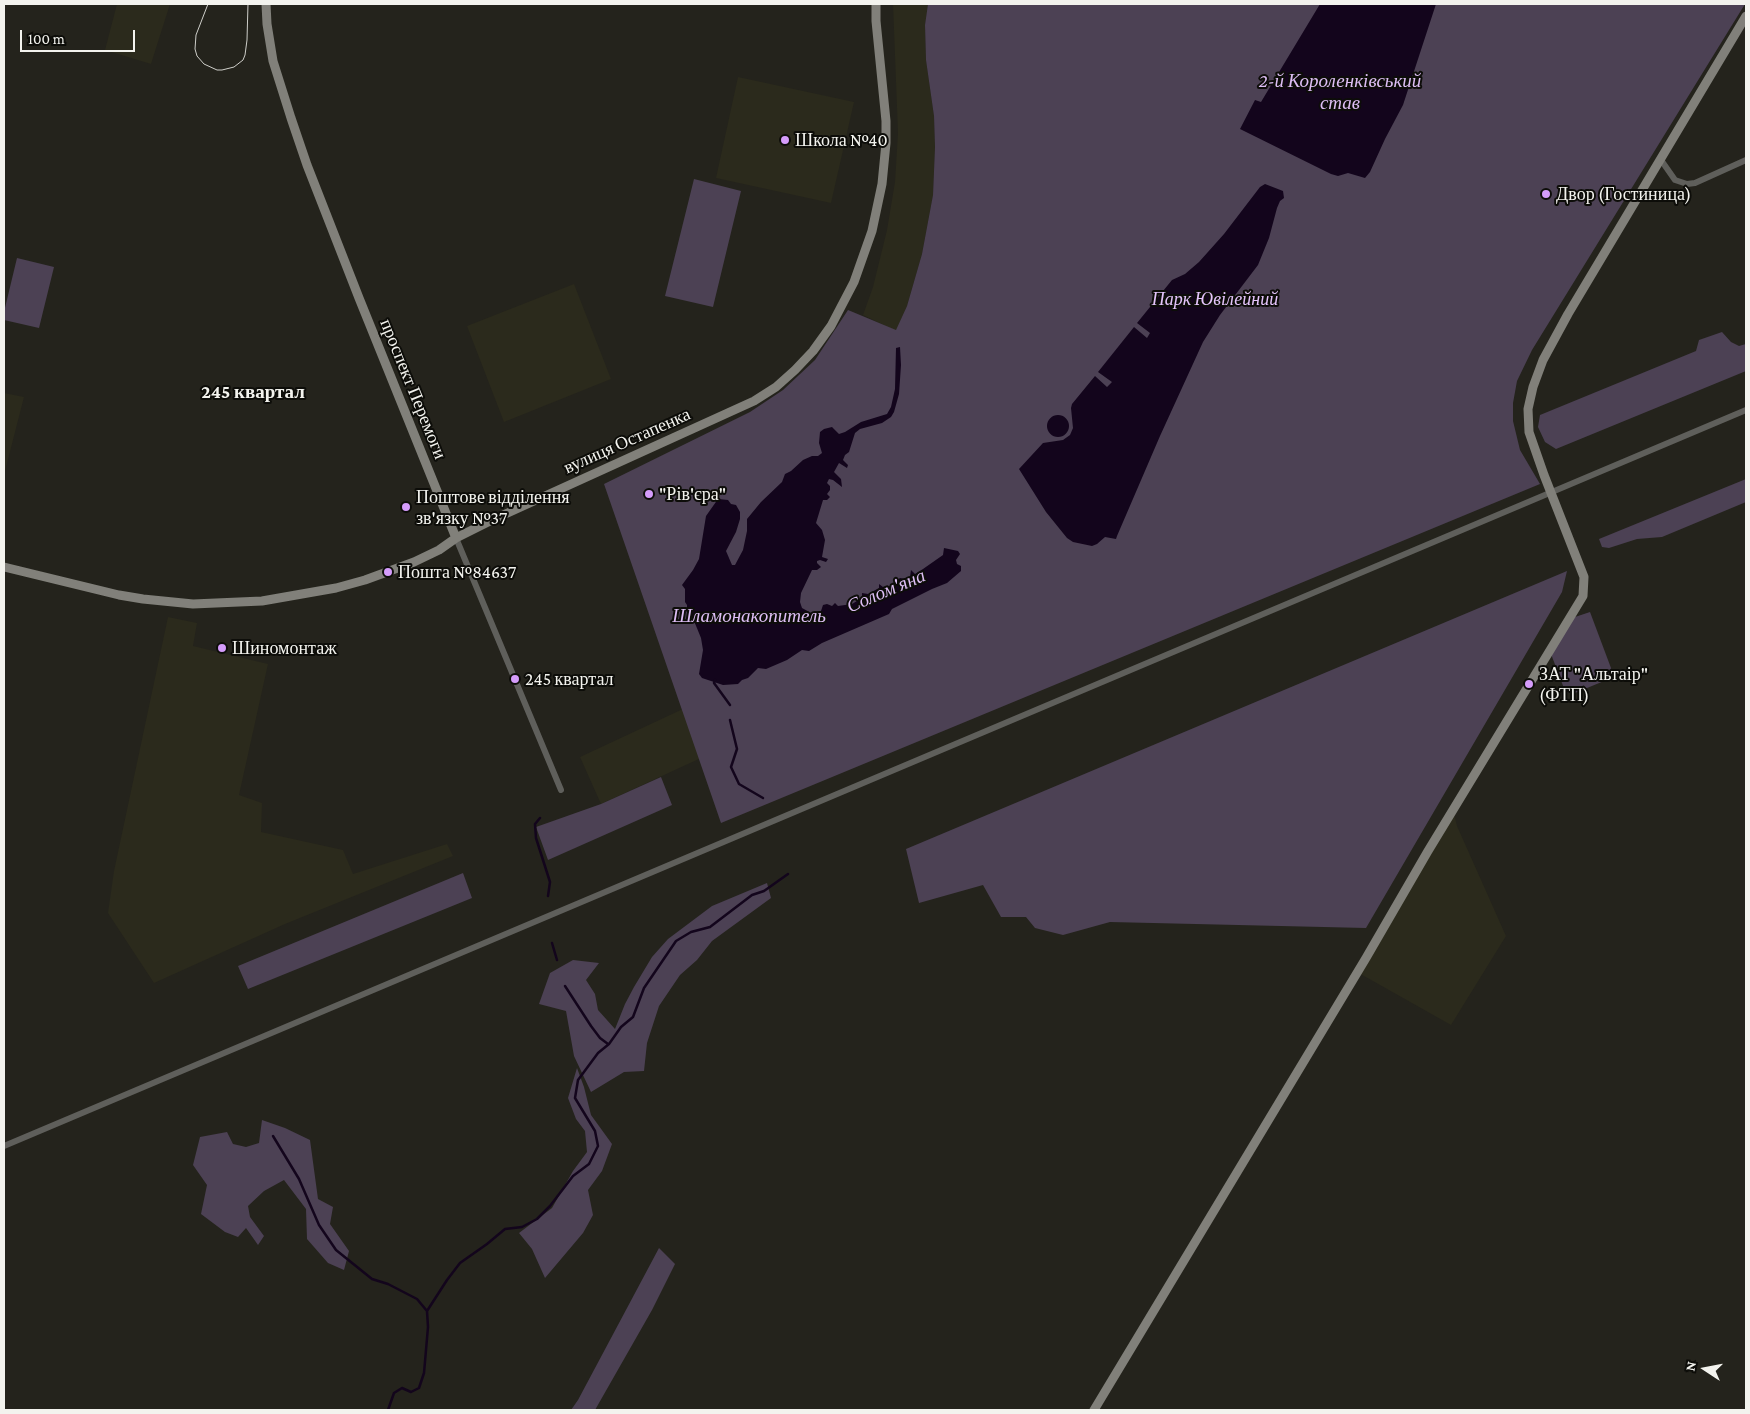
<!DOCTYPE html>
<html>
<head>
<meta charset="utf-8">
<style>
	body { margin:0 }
	#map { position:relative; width:1750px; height:1414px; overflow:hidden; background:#24231c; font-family:"Crimson Pro",serif }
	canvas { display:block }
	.frame { position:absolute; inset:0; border:5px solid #f3f3ee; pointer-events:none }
	.north { position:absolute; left:1680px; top:1344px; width:50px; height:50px; -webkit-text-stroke:4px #0d0d09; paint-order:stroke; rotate:281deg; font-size:14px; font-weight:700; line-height:20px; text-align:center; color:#f3f3ee }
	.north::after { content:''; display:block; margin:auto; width:18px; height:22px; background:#f3f3ee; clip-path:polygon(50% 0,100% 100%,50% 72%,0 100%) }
	.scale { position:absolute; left:20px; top:30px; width:115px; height:22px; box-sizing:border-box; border:2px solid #f3f3ee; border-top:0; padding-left:6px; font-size:15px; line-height:18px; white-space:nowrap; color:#f3f3ee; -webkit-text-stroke:4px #0d0d09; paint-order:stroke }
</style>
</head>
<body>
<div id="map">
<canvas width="1750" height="1414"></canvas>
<div class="frame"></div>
<div class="north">N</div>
<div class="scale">100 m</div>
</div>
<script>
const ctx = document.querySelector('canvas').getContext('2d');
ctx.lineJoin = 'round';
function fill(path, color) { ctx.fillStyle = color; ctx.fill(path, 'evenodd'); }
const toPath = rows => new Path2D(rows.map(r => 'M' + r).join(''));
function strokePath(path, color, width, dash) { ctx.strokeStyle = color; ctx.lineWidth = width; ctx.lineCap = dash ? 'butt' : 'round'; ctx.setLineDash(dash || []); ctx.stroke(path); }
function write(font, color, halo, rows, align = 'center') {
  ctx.font = font + ' "Crimson Pro",serif'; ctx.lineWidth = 4; ctx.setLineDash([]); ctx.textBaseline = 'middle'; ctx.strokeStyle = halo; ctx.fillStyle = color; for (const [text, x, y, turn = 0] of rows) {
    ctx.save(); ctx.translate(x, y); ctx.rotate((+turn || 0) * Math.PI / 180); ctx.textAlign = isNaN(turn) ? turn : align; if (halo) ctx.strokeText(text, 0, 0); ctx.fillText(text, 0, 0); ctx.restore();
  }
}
const built = toPath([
	[117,4,170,4,151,64,105,50],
	[893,4,928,4,925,25,926,60,934,116,935,147,933,195,922,254,907,306,896,331,863,315,873,287,887,230,895,182,898,133],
	[738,77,854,102,831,203,716,178],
	[574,284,611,379,504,422,467,326],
	[4,393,24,397,4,475],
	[168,617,197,623,193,646,268,664,239,795,262,803,261,832,343,850,353,874,447,844,453,856,285,924,154,983,108,913,114,871],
	[685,708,701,758,601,804,580,757],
	[1453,810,1457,826,1506,936,1451,1025,1357,972]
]);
const green = toPath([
	[928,4,1745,4,1532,350,1517,381,1513,403,1513,421,1520,450,1540,484,721,823,604,484,750,412,783,390,815,360,848,310,896,330,907,306,922,254,933,195,935,147,934,116,926,60,925,25],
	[694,179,741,191,713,307,665,296],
	[17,258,54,267,39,328,4,320,4,312],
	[1722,332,1731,342,1739,346,1746,344,1746,371,1556,449,1545,442,1538,427,1540,415,1696,351,1699,340],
	[1746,479,1746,502,1662,537,1637,539,1609,548,1602,547,1599,539],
	[1567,571,1562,592,1366,928,1110,922,1063,935,1035,928,1026,917,1001,917,983,885,919,903,906,849],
	[1590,612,1611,668,1609,675,1604,681,1575,693,1569,693,1565,691,1551,654,1572,618],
	[661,777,672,805,548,860,536,827,601,804],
	[463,873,472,898,248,989,238,966],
	[767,883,771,898,712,941,697,960,680,975,659,1006,647,1043,644,1071,624,1072,591,1092,574,1056,566,1011,539,1004,550,973,573,960,599,963,586,980,595,994,598,1010,615,1029,625,1004,634,987,652,957,668,939,712,906],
	[577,1068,584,1087,591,1115,612,1144,602,1171,588,1190,593,1215,583,1233,545,1278,532,1249,519,1233,552,1208,573,1171,587,1152,585,1131,576,1119,568,1098],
	[262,1120,285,1128,310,1140,318,1199,333,1207,330,1224,349,1251,344,1270,328,1263,307,1239,306,1209,284,1180,264,1191,248,1206,250,1217,264,1236,258,1245,246,1228,238,1237,225,1232,201,1214,207,1185,193,1165,200,1137,227,1132,233,1144,246,1147,259,1143],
	[659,1248,675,1264,652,1310,595,1410,571,1410,578,1400]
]);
const water = toPath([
	[1320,4,1436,4,1403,105,1385,139,1370,172,1365,178,1348,173,1338,176,1331,174,1240,129,1255,100,1261,102],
	[1265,184,1283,191,1284,198,1280,201,1277,208,1269,238,1258,265,1220,315,1203,342,1160,436,1117,536,1116,539,1105,537,1097,544,1092,546,1073,542,1067,538,1046,512,1019,469,1043,443,1063,440,1070,435,1073,428,1071,408,1072,404,1095,376,1107,387,1112,382,1098,372,1134,327,1147,338,1150,333,1137,323,1172,280,1185,274,1199,262,1224,234,1260,187],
	[900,347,901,365,899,394,894,412,891,417,882,423,860,429,855,433,849,452,845,455,843,460,848,465,847,468,839,463,834,472,841,479,842,487,833,480,829,479,827,483,830,486,830,490,827,494,830,497,827,500,823,500,816,523,822,530,825,540,822,557,828,559,826,562,820,560,817,561,817,563,821,567,817,570,812,570,801,593,800,602,802,608,813,614,821,611,823,605,827,604,832,606,835,603,838,606,852,604,862,598,862,593,868,594,879,588,879,584,883,587,888,587,900,578,906,579,910,577,911,570,915,574,923,569,943,555,944,548,958,551,960,554,956,560,957,564,961,566,961,571,947,583,932,589,892,609,889,614,822,643,809,651,802,650,787,660,766,669,758,668,748,678,742,680,738,684,723,685,702,678,699,674,703,650,701,638,692,616,687,612,687,605,685,602,685,589,682,585,693,570,699,559,706,516,718,499,728,500,731,504,736,505,740,512,740,519,736,532,726,551,732,565,735,565,743,550,747,531,747,519,761,502,782,482,785,474,791,471,803,460,812,456,818,456,822,453,819,443,820,432,824,429,832,427,839,434,845,432,861,422,887,414,891,407,895,389,896,348],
	'1047 426a11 11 0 1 1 22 0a11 11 0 1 1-22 0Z'
]);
const stream = toPath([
	[715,680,714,683,730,705],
	[730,720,737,749,731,767,739,784,763,798],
	[540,818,535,824,536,838,550,882,548,896],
	[552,943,557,960],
	[565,986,591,1026,600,1038,608,1044],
	[273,1136,299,1179,319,1225,336,1250,372,1279,388,1284,417,1299,427,1311],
	[388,1410,394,1393,402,1388,411,1392,419,1388,424,1373,428,1327,427,1311,447,1280,460,1263,487,1244,505,1229,522,1227,537,1219,550,1206,573,1176,589,1164,598,1146,595,1131,575,1098,578,1080,598,1053,609,1044,621,1027,633,1017,644,988,676,941,691,932,710,927,752,895,764,891,788,874]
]);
const street = toPath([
	[1661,160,1675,180,1687,184,1695,183,1746,160],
	[456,538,561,790],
	[4,1146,1746,410]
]);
const secondary = toPath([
	[266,4,267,24,273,61,291,118,307,165,359,298,456,538],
	[4,567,119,595,143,599,193,604,262,601,336,588,365,580,414,562,439,550,456,538,490,521,754,401,776,387,795,370,813,351,831,326,854,282,872,231,882,184,886,143,886,121,876,21,876,4],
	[1094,1410,1366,958,1428,851,1583,596,1584,577,1544,475,1529,432,1528,409,1533,387,1543,360,1568,314,1746,16]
]);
const tram = toPath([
	[208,4,196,35,195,49,197,56,204,64,217,70,222,70,234,67,243,60,245,55,247,40,248,4]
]);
const markers = [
	[785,140,5,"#d59cfb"],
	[1546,194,5,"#d59cfb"],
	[649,494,5,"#d59cfb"],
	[406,507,5,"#d59cfb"],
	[388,572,5,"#d59cfb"],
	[222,648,5,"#d59cfb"],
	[515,679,5,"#d59cfb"],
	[1529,684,5,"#d59cfb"]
];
const poiNames = [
	["Школа №40",795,140],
	["Двор (Гостиница)",1556,194],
	["\"Рів'єра\"",659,494],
	["Поштове відділення",416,497],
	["зв'язку №37",416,518],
	["Пошта №84637",398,572],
	["Шиномонтаж",232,648],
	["ЗАТ \"Альтаір\"",1539,674],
	["(ФТП)",1539,695],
	["245 квартал",525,679]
];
const parkNames = [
	["Парк Ювілейний",1215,299]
];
const streetNames = [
	["проспект Перемоги",413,389,68],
	["вулиця Остапенка",627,441,-24]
];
const waterNames = [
	["2-й Короленківський",1340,81],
	["став",1340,103],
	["Солом'яна",886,591,-23],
	["Шламонакопитель",749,616]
];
const neighbourhoodNames = [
	["245 квартал",253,392]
];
fill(built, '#2b2a1c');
fill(green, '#4c4154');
fill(water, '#13051c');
strokePath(stream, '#13051c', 2.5);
strokePath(street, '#5f5f5b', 6);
strokePath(secondary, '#81807a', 9);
strokePath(tram, '#cfcfca', 1);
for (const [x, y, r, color] of markers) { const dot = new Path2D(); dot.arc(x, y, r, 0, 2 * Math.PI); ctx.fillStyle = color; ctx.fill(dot); strokePath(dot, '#0d0d09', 2); }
write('18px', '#f3f3ee', '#0d0d09', poiNames, 'left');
write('italic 18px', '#e4c4fb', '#0d0d09', parkNames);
write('18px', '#f3f3ee', '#0d0d09', streetNames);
write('italic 19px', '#ddbef4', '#0d0d09', waterNames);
write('bold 19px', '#f3f3ee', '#0d0d09', neighbourhoodNames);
</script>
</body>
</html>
